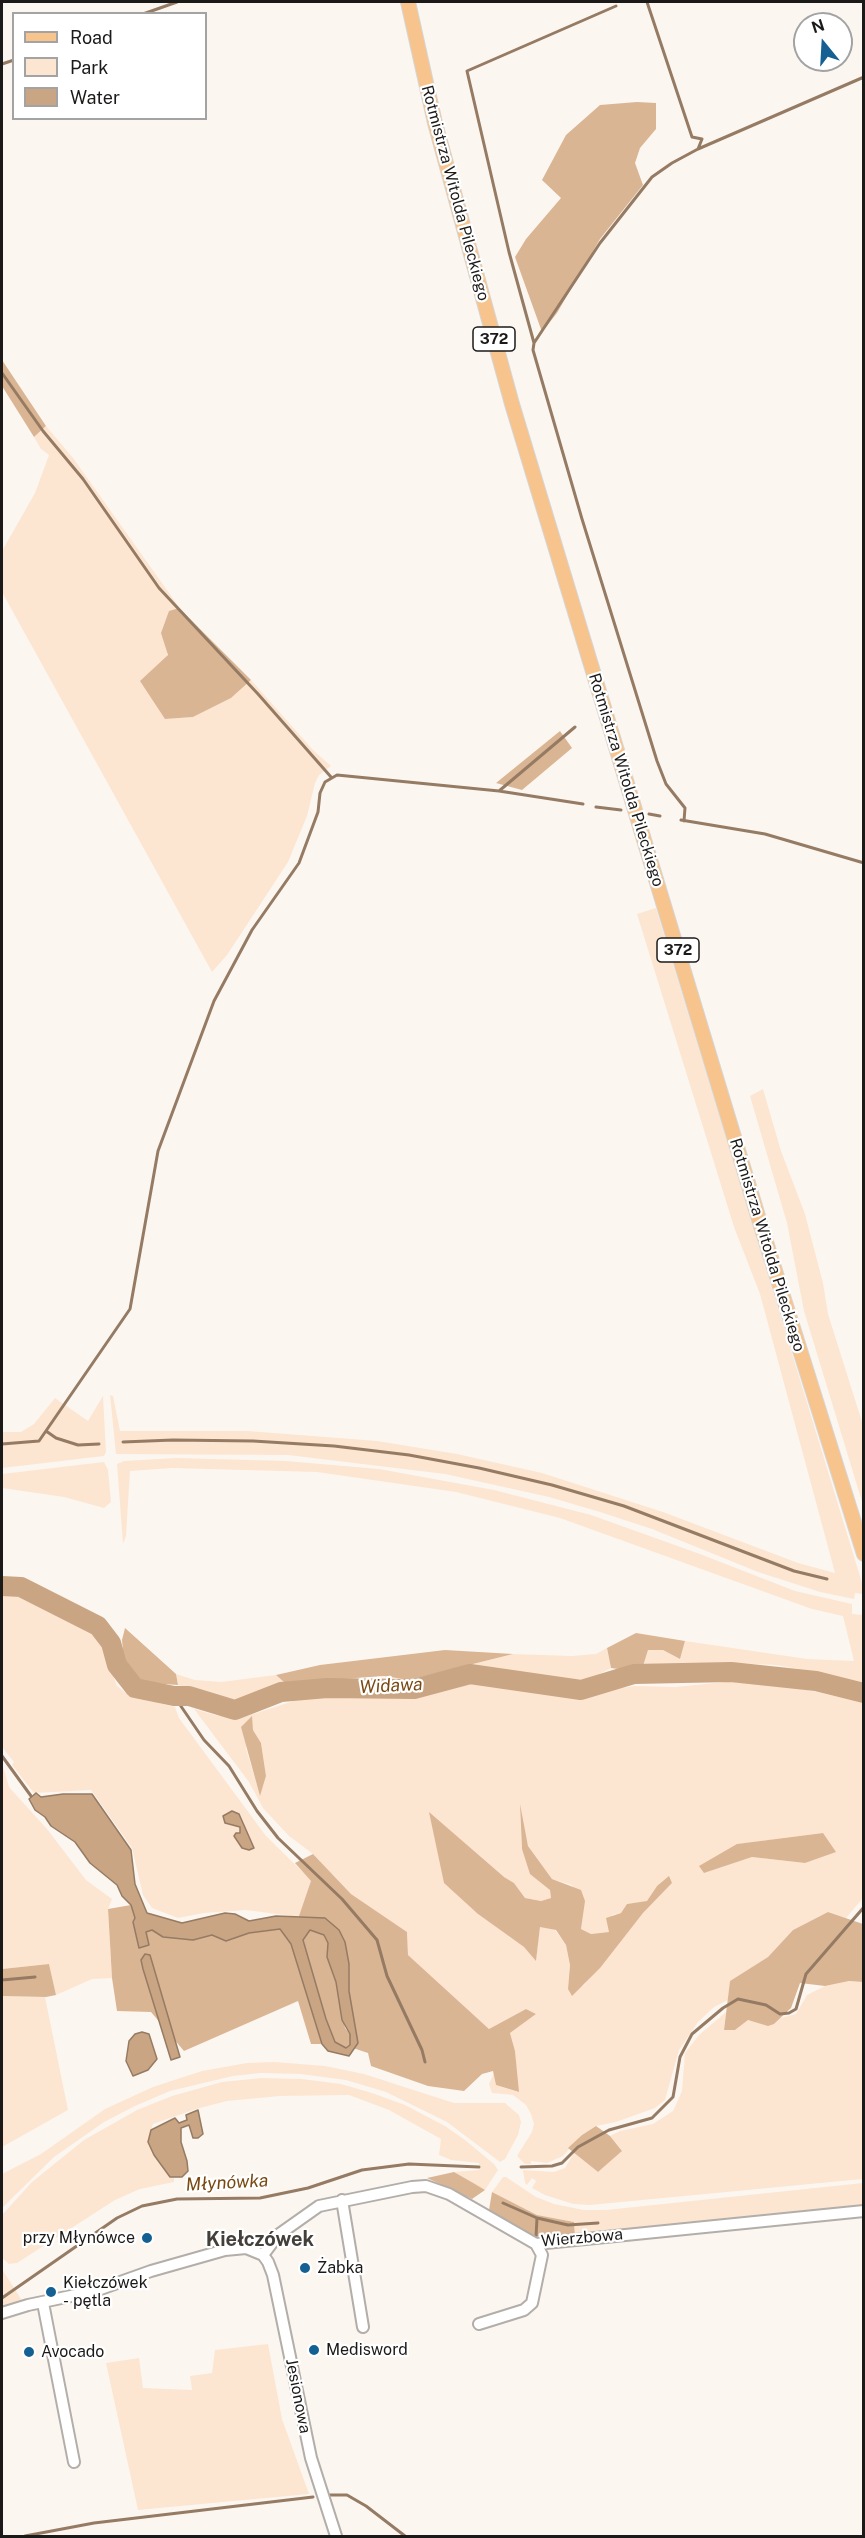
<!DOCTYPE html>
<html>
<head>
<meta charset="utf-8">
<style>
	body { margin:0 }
	#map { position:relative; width:865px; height:2538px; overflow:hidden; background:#fcf6f1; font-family:"Public Sans",sans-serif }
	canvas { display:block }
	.frame { position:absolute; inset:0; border:3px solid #1c1a19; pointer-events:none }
	.legend { position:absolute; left:12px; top:12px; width:195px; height:108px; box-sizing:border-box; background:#fff; border:2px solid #a4a3a3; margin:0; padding:8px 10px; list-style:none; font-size:18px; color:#1c1a19 }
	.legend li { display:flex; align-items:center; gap:12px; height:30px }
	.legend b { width:30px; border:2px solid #a4a3a3 }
	.north { position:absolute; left:793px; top:12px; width:60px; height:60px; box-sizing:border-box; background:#fff; border:2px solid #a4a3a3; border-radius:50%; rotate:342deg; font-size:16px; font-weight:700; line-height:24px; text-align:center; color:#1c1a19 }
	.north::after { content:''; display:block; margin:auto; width:21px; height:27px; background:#156093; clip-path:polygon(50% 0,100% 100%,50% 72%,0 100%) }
</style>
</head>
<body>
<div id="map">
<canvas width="865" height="2538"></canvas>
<div class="frame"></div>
<ul class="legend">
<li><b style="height:8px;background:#f6c48c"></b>Road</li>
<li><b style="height:16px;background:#fce6d1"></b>Park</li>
<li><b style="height:16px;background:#c9a583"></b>Water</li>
</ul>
<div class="north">N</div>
</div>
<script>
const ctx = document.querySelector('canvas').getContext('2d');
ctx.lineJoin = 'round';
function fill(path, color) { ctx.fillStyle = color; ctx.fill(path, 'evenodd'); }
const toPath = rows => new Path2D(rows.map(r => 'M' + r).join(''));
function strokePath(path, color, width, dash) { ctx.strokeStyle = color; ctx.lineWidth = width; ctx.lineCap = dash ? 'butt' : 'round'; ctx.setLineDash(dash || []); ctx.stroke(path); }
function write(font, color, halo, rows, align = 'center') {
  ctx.font = font + ' "Public Sans",sans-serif'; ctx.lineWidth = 4.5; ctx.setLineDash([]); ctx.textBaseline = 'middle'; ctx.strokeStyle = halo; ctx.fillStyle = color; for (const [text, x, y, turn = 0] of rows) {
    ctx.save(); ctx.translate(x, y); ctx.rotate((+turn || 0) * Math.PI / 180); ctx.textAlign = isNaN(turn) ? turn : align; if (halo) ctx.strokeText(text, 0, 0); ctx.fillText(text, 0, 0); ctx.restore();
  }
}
const green = toPath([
	[46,426,73,458,179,607,169,612,165,719,193,717,231,698,251,680,313,750,331,766,319,775,315,783,307,816,288,862,227,955,212,972,2,592,2,551,35,493,49,455,41,449,34,437],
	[656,908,863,1586,863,1594,855,1593,854,1599,820,1592,758,1572,652,1529,600,1512,549,1497,445,1474,288,1455,116,1454,110,1395,113,1396,120,1431,248,1431,377,1441,457,1454,542,1473,663,1512,798,1563,835,1573,760,1294,734,1227,637,914],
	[763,1089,781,1151,805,1214,823,1283,828,1314,863,1425,863,1505,804,1311,787,1223,750,1096],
	[103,1396,106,1452,104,1456,2,1468,2,1432,21,1432,34,1424,55,1398,88,1421],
	[176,1458,286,1461,379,1469,494,1490,591,1515,700,1554,795,1591,852,1604,852,1614,863,1615,863,1683,825,1673,775,1665,732,1663,691,1669,643,1666,648,1650,663,1650,680,1659,685,1641,807,1659,854,1661,843,1616,812,1609,560,1518,456,1492,317,1472,172,1468,130,1471,126,1536,123,1544,117,1464,124,1461],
	[104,1462,108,1470,111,1502,104,1508,64,1497,2,1488,2,1474],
	[2,1594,37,1600,84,1626,103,1640,106,1658,117,1686,130,1696,175,1707,179,1718,266,1836,312,1881,299,1917,246,1910,204,1913,178,1918,152,1908,143,1895,132,1848,91,1790,34,1793,12,1765,14,1762,2,1747],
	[607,1648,611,1668,584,1682,470,1665,513,1654,572,1656,596,1654],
	[176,1674,195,1680,221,1682,276,1675,285,1683,236,1703,222,1702,206,1692,178,1685],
	[736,1681,768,1683,818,1692,863,1703,863,1898,846,1918,828,1912,793,1930,768,1957,730,1981,728,2000,714,2007,698,2022,679,2050,665,2100,655,2108,616,2122,596,2126,582,2135,563,2156,547,2163,531,2161,531,2164,525,2164,517,2156,532,2132,534,2124,531,2114,526,2105,513,2095,492,2093,489,2084,494,2073,496,2085,518,2092,515,2051,510,2033,536,2014,526,2009,489,2029,408,1955,407,1932,351,1894,313,1854,289,1836,263,1808,249,1782,194,1709,215,1715,238,1719,303,1698,341,1694,419,1698,459,1683,478,1682,581,1697,601,1691,635,1686,675,1687],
	[251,1717,253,1730,261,1743,266,1776,260,1795,246,1749],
	[520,1810,528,1846,552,1879,572,1885,583,1912,581,1929,591,1934,610,1932,612,1915,621,1913,627,1904,647,1902,657,1886,672,1883,643,1913,584,1985,568,1989,570,1965,566,1945,555,1930,540,1926,536,1960,524,1947,478,1914,504,1877,514,1883,525,1898,541,1901,551,1898,550,1890,522,1849],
	[822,1833,835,1852,805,1863,752,1857,704,1873,738,1844],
	[2,1763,9,1787,47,1829,86,1880,112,1899,108,1909,112,1978,92,1979,56,1995,49,1964,2,1969],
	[849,1981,863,1982,863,2179,590,2205,573,2204,545,2195,532,2188,536,2181,532,2178,527,2185,525,2183,523,2170,554,2172,565,2168,574,2153,598,2172,622,2151,610,2136,620,2131,653,2124,673,2111,682,2091,685,2053,699,2035,726,2012,724,2030,735,2030,748,2020,774,2024,781,2018,796,2014,807,1995,825,1986],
	[2,1996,45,1997,68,2110,2,2147],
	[275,2062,325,2066,364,2074,454,2103,505,2103,519,2115,521,2122,518,2135,505,2159,500,2162,447,2122,386,2092,346,2080,301,2074,261,2073,233,2076,170,2091,135,2106,104,2122,54,2157,2,2208,2,2174,41,2154,105,2109,153,2087,202,2071,247,2063],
	[262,2078,302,2079,341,2084,372,2093,405,2105,445,2126,465,2140,494,2164,498,2170,485,2190,454,2172,479,2170,479,2163,451,2160,439,2155,441,2139,389,2110,349,2095,280,2096,227,2101,196,2109,153,2124,151,2130,170,2177,174,2177,174,2182,140,2189,115,2200,17,2263,9,2264,2,2258,2,2215,32,2182,84,2140,137,2110,172,2096,222,2082],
	[503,2177,506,2177,536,2197,554,2204,584,2210,606,2210,863,2183,864,2207,575,2236,574,2222,537,2215,492,2192],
	[2,2269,21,2299,19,2303,2,2308],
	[268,2344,282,2419,309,2494,138,2510,106,2363,139,2358,143,2388,192,2390,190,2376,212,2373,215,2350]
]);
const forest = toPath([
	[637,102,656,103,656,129,640,148,635,163,643,185,600,239,557,313,542,332,515,257,526,239,561,198,542,180,566,135,600,105],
	[2,360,46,426,34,437,2,386],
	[179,608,251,680,231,698,193,717,165,719,140,681,168,655,161,633,169,611],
	[560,731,572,748,522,790,496,783],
	[125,1628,176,1674,178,1685,151,1683,139,1679,129,1670,124,1662,122,1640],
	[636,1633,685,1641,680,1659,663,1650,648,1650,643,1666,625,1670,611,1668,607,1648],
	[445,1650,513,1654,409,1680,384,1676,285,1683,276,1675,320,1665],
	[252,1716,253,1730,261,1743,266,1776,260,1796,241,1727],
	[520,1804,528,1846,552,1879,581,1890,585,1901,581,1929,591,1934,609,1932,606,1918,621,1913,627,1904,647,1901,657,1886,669,1876,672,1883,643,1913,600,1968,572,1996,568,1989,570,1965,566,1945,556,1930,540,1927,536,1961,524,1947,478,1914,444,1883,429,1812,504,1877,514,1883,525,1898,541,1901,551,1898,550,1890,530,1874,522,1849],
	[823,1833,836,1852,805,1863,752,1857,704,1873,699,1866,737,1844],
	[313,1854,351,1894,407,1932,408,1955,489,2029,526,2009,536,2014,510,2033,515,2051,519,2092,496,2085,493,2071,482,2074,464,2091,428,2086,371,2066,368,2053,353,2048,358,2043,349,1991,349,1964,325,1918,298,1919,311,1881,295,1863],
	[131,1905,135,1918,136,1935,152,1930,163,1937,193,1940,212,1935,226,1941,249,1933,280,1929,291,1944,322,2044,311,2044,298,2001,184,2051,151,2012,117,2011,112,1978,108,1909],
	[828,1912,863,1924,863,1982,849,1981,825,1986,800,1983,791,2008,774,2024,768,2026,748,2020,735,2030,724,2030,730,1981,768,1957,793,1930],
	[310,1929,324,1935,328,1943,327,1957,336,1982,345,2028,350,2034,350,2045,346,2048,335,2042,326,2019,303,1939],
	[49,1964,56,1995,46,1997,2,1996,2,1969],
	[596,2126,610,2136,622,2151,598,2172,568,2148,582,2135],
	[454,2172,475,2184,485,2190,472,2199,427,2178],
	[492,2192,537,2215,574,2222,575,2236,543,2237,532,2235,489,2210]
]);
const water = toPath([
	[36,1793,41,1797,63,1794,92,1794,131,1850,135,1884,147,1913,182,1923,225,1913,235,1914,249,1921,276,1916,325,1918,339,1930,345,1942,349,1964,349,1991,358,2043,349,2056,328,2051,322,2044,291,1944,280,1929,249,1933,226,1941,212,1935,193,1940,163,1937,152,1930,146,1932,149,1945,139,1948,133,1922,135,1918,131,1905,122,1896,117,1885,90,1863,75,1842,51,1826,45,1817,35,1810,29,1799,36,1793],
	[310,1930,324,1935,328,1943,327,1957,336,1982,342,2020,350,2034,350,2045,346,2048,335,2042,326,2019,303,1940,310,1930],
	[232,1811,239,1814,254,1848,249,1850,242,1848,234,1836,236,1833,240,1833,240,1827,225,1823,223,1816,232,1811],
	[145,1954,150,1955,180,2057,171,2060,143,1969,141,1960,145,1954],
	[142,2032,149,2034,157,2059,148,2070,133,2076,126,2061,129,2041,135,2034,142,2032],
	[198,2110,203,2134,198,2138,193,2138,189,2125,181,2128,181,2142,187,2161,188,2171,182,2177,170,2177,154,2155,148,2142,151,2130,175,2118,179,2123,187,2120,186,2115,198,2110]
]);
const stream = toPath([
	[647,2,692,137,702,139,698,149],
	[143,14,177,2],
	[2,64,14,60],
	[534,343,509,252,467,71,616,6],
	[2,373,43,431,83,479,159,588,258,694,331,777],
	[499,791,575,727],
	[596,807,621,810],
	[649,814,660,816],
	[681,820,765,834,864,863],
	[684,821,685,808,666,784,657,761,582,519,533,350,534,343,600,243,652,177,672,163,698,149,864,77],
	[46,1431,56,1438,78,1445,99,1444],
	[123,1442,173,1440,253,1441,334,1446,409,1455,479,1468,552,1485,624,1506,794,1571,827,1579],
	[2,1444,39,1441,130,1309,158,1151,214,1001,252,930,299,863,318,812,320,793,325,782,337,775,499,791,583,804],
	[174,1696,204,1740,229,1766,257,1811,278,1838,342,1899,377,1940,387,1976,422,2050,425,2062],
	[2,1756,31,1796],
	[2,1980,35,1977],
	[521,2167,552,2166,562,2163,578,2147,609,2130,652,2118,673,2097,680,2057,692,2034,723,2008,738,1999,766,2005,780,2014,789,2013,796,2009,806,1974,864,1907],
	[503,2203,537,2218],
	[536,2237,537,2218,568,2225,598,2223],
	[2,2298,117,2218,142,2206,177,2199,260,2198,308,2188,362,2170,409,2164,479,2167],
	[330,2495,347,2495,366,2506,405,2536],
	[25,2536,94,2523,313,2497]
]);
const river = toPath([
	[2,1586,21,1587,98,1626,111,1643,117,1665,135,1688,174,1696,189,1696,235,1710,281,1692,327,1688,414,1689,470,1674,581,1690,634,1674,731,1672,816,1681,864,1693]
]);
const minor = toPath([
	[342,2200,363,2327],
	[263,2255,278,2235,319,2206,412,2187,426,2186,449,2194,536,2244,864,2211],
	[43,2303,74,2462],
	[2,2313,28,2305,95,2291,151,2271,225,2250,246,2248,263,2255,268,2262,273,2275,311,2458,336,2536],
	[479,2324,524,2310,532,2303,542,2255,536,2244]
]);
const major = toPath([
	[408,2,435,123,512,404,761,1226,864,1554]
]);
const markers = [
	[147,2238,6,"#156093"],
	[305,2268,6,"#156093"],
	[51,2292,6,"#156093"],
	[314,2350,6,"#156093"],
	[29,2352,6,"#156093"]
];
const shields = [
	[494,339,42],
	[678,950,42]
];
const shieldNames = [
	["372",494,339],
	["372",678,950]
];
const streetNames = [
	["Rotmistrza Witolda Pileckiego",455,193,75],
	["Rotmistrza Witolda Pileckiego",626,780,73],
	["Rotmistrza Witolda Pileckiego",767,1245,73],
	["Wierzbowa",582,2238,-5],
	["Jesionowa",298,2396,79]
];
const poiNames = [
	["przy Młynówce",135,2238,"right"],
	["Żabka",317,2268],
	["Kiełczówek",63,2283],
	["- pętla",63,2301],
	["Medisword",326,2350],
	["Avocado",41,2352]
];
const waterNames = [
	["Widawa",391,1686,-3],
	["Młynówka",227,2183,-3]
];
const quarterNames = [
	["Kiełczówek",260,2240]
];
fill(green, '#fce6d1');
fill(forest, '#dab593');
fill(water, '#c9a583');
strokePath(water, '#957b63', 1.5);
strokePath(stream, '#957b63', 3);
strokePath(river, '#c9a583', 20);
strokePath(minor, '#b3aea9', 14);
strokePath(major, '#d6d6d6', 16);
strokePath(minor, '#fff', 10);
strokePath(major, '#f6c48c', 14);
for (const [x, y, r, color] of markers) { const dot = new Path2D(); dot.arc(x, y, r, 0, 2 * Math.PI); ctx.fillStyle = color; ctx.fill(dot); strokePath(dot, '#fff', 2); }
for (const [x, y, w] of shields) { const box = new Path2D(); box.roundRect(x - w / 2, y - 12, w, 24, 4.5); ctx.fillStyle = '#fff'; ctx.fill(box); strokePath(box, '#1c1a19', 1.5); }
write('bold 15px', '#1c1a19', null, shieldNames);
write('16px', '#1c1a19', '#fff', streetNames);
write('16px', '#1c1a19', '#fff', poiNames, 'left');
write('italic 18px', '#794911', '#fff', waterNames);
write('bold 20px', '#433f3b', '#fff', quarterNames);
</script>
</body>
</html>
